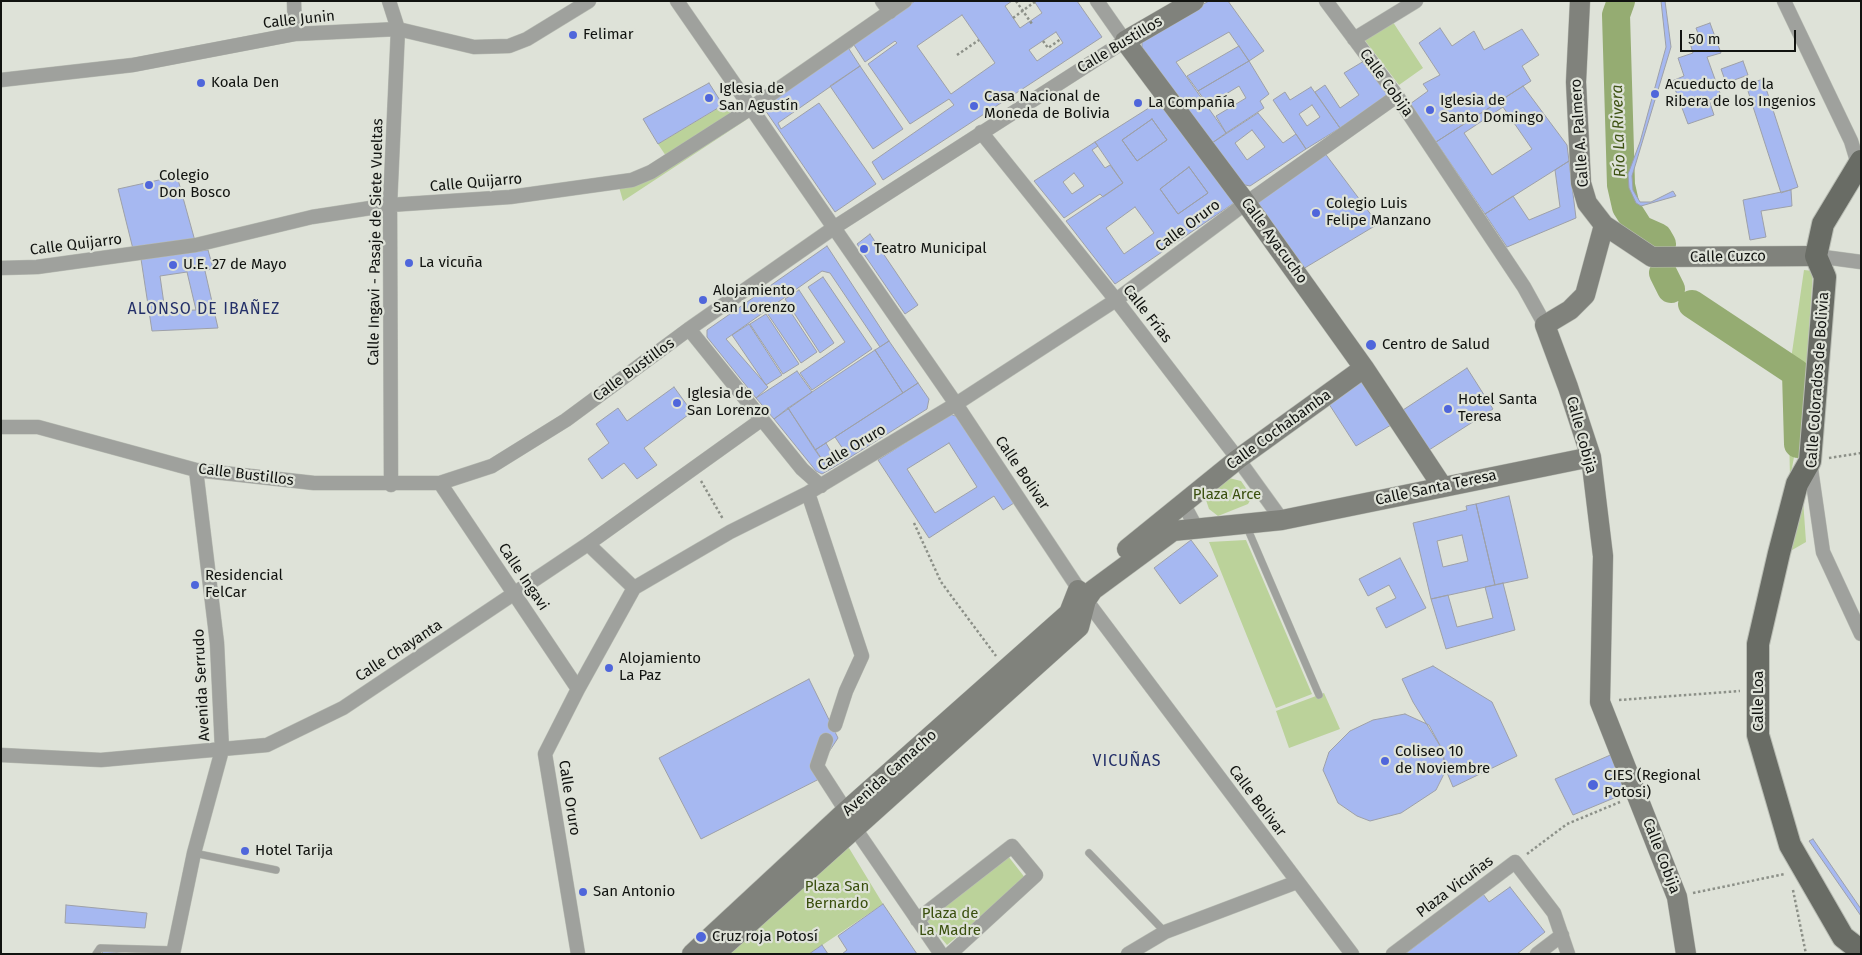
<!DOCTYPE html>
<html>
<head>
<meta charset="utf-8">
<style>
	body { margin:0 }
	#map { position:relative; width:1862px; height:955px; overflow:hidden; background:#dee2d8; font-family:"Fira Sans",sans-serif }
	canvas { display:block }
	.frame { position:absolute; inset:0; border:2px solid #111310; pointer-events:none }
	.scale { position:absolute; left:1680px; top:30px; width:116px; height:22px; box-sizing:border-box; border:2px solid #111310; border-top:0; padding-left:6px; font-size:15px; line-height:18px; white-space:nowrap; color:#111310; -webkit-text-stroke:4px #dee2d8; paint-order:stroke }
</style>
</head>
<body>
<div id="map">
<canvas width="1862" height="955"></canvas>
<div class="frame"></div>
<div class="scale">50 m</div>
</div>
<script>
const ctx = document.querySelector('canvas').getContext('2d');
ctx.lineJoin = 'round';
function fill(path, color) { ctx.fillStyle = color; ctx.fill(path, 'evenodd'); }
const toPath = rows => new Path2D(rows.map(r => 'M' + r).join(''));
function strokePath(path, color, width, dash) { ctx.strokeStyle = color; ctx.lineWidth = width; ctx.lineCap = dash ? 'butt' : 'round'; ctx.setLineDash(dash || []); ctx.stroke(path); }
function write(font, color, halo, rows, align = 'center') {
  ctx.font = font + ' "Fira Sans",sans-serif'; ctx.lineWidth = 4.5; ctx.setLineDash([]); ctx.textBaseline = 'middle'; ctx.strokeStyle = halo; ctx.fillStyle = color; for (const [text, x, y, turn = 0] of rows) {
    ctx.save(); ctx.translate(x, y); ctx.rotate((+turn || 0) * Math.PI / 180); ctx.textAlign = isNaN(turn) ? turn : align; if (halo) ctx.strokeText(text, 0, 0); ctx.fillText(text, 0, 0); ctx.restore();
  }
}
const green = toPath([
	[1389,16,1423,68,1399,85,1360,34],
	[732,100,746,120,623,201,617,180,648,167,666,156,658,144],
	[1804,270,1813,271,1812,286,1804,402,1790,479,1788,380],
	[1225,477,1241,481,1252,497,1248,504,1218,516,1209,509,1205,497],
	[1803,499,1806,542,1787,553],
	[1246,540,1312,694,1276,708,1209,542],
	[1324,693,1340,729,1289,748,1276,711],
	[849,848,883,904,809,954,728,954,840,849],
	[1008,856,1026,879,947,945,927,921]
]);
const river = toPath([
	[1621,1,1616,15,1621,185,1626,207,1640,229,1658,237,1662,244],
	[1663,273,1671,289],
	[1692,304,1796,373,1798,444]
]);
const building = toPath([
	[915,1,1012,1,1005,6,1020,28,1042,13,1034,1,1077,1,1102,37,883,180,872,162,954,105,949,99,910,124,868,64,897,43,895,41,865,62,854,45,849,49,860,66,778,123,781,129,819,103,876,184,835,212,763,107,915,1],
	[962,15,995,63,951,94,917,46,962,15],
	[1056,32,1063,43,1037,61,1029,50,1056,32],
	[1209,1,1228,1,1264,51,1249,61,1229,32,1176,62,1226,133,1212,143,1142,47,1142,38,1209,1],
	[1661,1,1665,1,1671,47,1632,176,1633,190,1640,202,1651,202,1673,191,1676,196,1641,206,1636,203,1629,188,1628,174,1640,142,1666,47,1661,1],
	[1710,23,1721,53,1707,57,1721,96,1709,100,1714,115,1688,124,1672,81,1684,76,1678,58,1693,53,1690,43,1700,39,1696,28,1710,23],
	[1440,28,1452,46,1474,31,1484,50,1522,29,1539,55,1522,66,1531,81,1436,142,1410,104,1428,91,1423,84,1440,75,1419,43,1440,28],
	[1239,46,1249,61,1198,91,1187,76,1239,46],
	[1249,61,1269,94,1260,101,1264,108,1226,133,1216,116,1246,98,1239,86,1208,105,1198,91,1249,61],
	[1364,61,1387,93,1384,100,1340,128,1315,92,1325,85,1340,108,1359,95,1344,73,1364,61],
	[1743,61,1748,75,1726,83,1721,69,1743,61],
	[860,66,903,129,873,149,830,86,860,66],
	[1763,79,1798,187,1781,193,1746,85,1763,79],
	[709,83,723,105,658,144,643,119,709,83],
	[1523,86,1567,145,1569,161,1485,214,1436,142,1523,86],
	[1503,107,1532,149,1492,175,1464,133,1503,107],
	[1311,87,1340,128,1306,149,1273,100,1285,92,1290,100,1311,87],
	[1312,105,1320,117,1307,126,1299,114,1312,105],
	[1163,99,1234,203,1115,284,1066,221,1123,183,1095,142,1163,99],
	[1152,119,1167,140,1137,161,1122,140,1152,119],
	[1189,167,1208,193,1178,214,1160,189,1189,167],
	[1135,207,1154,233,1124,254,1106,228,1135,207],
	[1258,113,1283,143,1296,134,1306,149,1250,186,1241,184,1212,143,1258,113],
	[1252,130,1265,147,1247,160,1235,143,1252,130],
	[1152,119,1167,140,1137,161,1122,140,1152,119],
	[1095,142,1098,146,1092,150,1105,168,1110,165,1123,183,1103,197,1100,194,1064,218,1034,181,1095,142],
	[1074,173,1084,186,1072,194,1063,182,1074,173],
	[1324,152,1378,224,1303,269,1254,201,1324,152],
	[1569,161,1576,218,1507,247,1485,214,1513,196,1529,220,1560,207,1555,170,1569,161],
	[1189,167,1208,193,1178,214,1160,189,1189,167],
	[177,176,195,241,133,249,118,189,177,176],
	[1791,190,1792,206,1761,211,1766,237,1750,240,1743,200,1791,190],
	[870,234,918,305,905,314,857,244,870,234],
	[827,246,889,341,880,347,830,273,822,271,726,339,768,387,756,398,707,337,707,330,827,246],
	[208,250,213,268,205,271,218,328,152,331,141,259,208,250],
	[187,272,196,310,165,311,160,276,187,272],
	[823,277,872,349,812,390,800,373,845,342,808,287,823,277],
	[799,290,834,343,820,353,785,299,799,290],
	[784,302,817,352,801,363,767,313,784,302],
	[766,314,799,364,783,374,750,324,766,314],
	[749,324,782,375,766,385,732,335,749,324],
	[889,341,918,383,903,393,875,350,889,341],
	[875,350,903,393,815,450,788,408,875,350],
	[1467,368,1493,409,1429,450,1403,410,1467,368],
	[797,371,812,392,774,419,756,398,797,371],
	[1364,375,1396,422,1356,446,1327,401,1364,375],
	[918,383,929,399,927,409,849,458,835,437,918,383],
	[674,387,692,412,644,448,657,465,637,479,624,463,602,479,588,459,609,443,596,424,618,408,627,421,674,387],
	[788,408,829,470,822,474,816,471,774,419,788,408],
	[950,414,958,417,1014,503,1003,510,994,496,929,538,878,460,950,414],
	[949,443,977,487,935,513,907,469,949,443],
	[826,443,833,455,842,448,849,458,829,470,815,450,826,443],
	[1509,496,1528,578,1495,585,1476,504,1509,496],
	[1476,504,1495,585,1431,599,1413,523,1467,510,1466,506,1476,504],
	[1462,535,1468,561,1443,567,1437,541,1462,535],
	[1191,540,1218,576,1180,604,1154,568,1191,540],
	[1400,558,1426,608,1386,628,1376,608,1396,598,1389,585,1368,596,1359,579,1400,558],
	[1503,583,1515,630,1446,649,1431,599,1448,595,1457,627,1493,618,1485,587,1503,583],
	[1433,666,1492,702,1517,756,1453,787,1446,770,1442,749,1413,702,1402,679,1433,666],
	[809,679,838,738,821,764,829,774,701,839,659,758,809,679],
	[1405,714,1429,725,1442,749,1446,770,1436,790,1401,813,1370,821,1357,816,1338,803,1323,770,1329,752,1350,731,1373,720,1405,714],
	[1615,753,1631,791,1573,815,1555,779,1615,753],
	[1813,839,1861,909,1861,916,1809,841,1813,839],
	[1510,887,1545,932,1517,954,1405,954,1483,894,1489,902,1510,887],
	[883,904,917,954,842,954,847,950,838,936,883,904],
	[66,905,147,913,145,928,65,923,66,905],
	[822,945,828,954,809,954,822,945],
	[103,951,130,954,102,954,103,951]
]);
const path = toPath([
	[1016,1,1032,24],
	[1013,18,1036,1],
	[1043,41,1048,48,1061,39],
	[957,55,979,40],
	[1829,458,1861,453],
	[701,481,723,519],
	[914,523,941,582,996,656],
	[1619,700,1740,691],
	[1527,854,1567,824,1620,802],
	[1793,890,1806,954],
	[1693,893,1785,874]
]);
const lane = toPath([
	[1246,525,1319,695],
	[194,853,276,870],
	[1089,853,1165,932],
	[96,954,100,948,174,950]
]);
const street = toPath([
	[294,1,295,34],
	[389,1,398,29,390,205,391,485],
	[677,1,956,404,1086,600,1352,954],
	[882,1,890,12],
	[1326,1,1397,96,1524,287,1545,325],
	[1784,1,1851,141,1858,164],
	[1354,39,1416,1],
	[1,80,133,65,295,34,398,29,474,47,509,46,527,39,589,1],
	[981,132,1116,300,1238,459,1282,520],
	[1816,256,1861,262],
	[1,268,37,267,196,245,312,217,390,205,510,197,632,180,651,172,751,108,905,1],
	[689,329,802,469,821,486],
	[1,427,38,427,196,470,314,483,440,483,492,466,566,420,689,329,835,227,1125,41,1097,1],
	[1810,462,1823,552,1861,634],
	[440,483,578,689],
	[808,493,862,656,846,691,835,725],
	[1183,503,1197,529],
	[588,544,634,588],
	[826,740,817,766,846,811,854,827,941,954],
	[1,755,101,760,267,745,343,708,588,544,761,420],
	[917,920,1012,846,1036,875,950,954],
	[173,954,194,853,222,750,217,643,196,470],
	[578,954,545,754,578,689,634,588,730,532,808,493,956,404,1116,300,1246,203,1397,96],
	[1128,954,1165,932,1297,882],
	[1393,954,1515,862,1554,913,1568,954],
	[1537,954,1562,935]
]);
const secondary = toPath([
	[1194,1,1125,41,1246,203,1364,368,1442,486],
	[1580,1,1576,82,1581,183,1587,203,1604,225,1652,257,1816,256],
	[1604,225,1585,295,1570,310,1545,325,1568,387,1591,457,1603,556,1600,702,1677,897,1686,954],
	[1127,549,1238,459,1364,368],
	[692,954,846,811,1069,613,1078,590],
	[715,954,1079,627,1086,600,1093,590,1173,531,1282,520,1591,457]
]);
const primary = toPath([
	[1861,161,1823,224,1816,256,1825,277,1810,461,1797,484,1779,553,1758,644,1758,735,1790,845,1843,937,1861,951]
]);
const markers = [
	[573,35,5,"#4f66db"],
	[201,83,5,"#4f66db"],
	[1655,94,5,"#4f66db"],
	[709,98,5,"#4f66db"],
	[1138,103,5,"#4f66db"],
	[974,106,5,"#4f66db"],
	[1430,110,5,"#4f66db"],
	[149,185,5,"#4f66db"],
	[1316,213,5,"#4f66db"],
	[864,249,5,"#4f66db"],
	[409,263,5,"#4f66db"],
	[173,265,5,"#4f66db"],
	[703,300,5,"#4f66db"],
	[1371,345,6,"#4f66db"],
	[677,403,5,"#4f66db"],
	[1448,409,5,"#4f66db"],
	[195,585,5,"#4f66db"],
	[609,668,5,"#4f66db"],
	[1385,761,5,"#4f66db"],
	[1593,785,6,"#4f66db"],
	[245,851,5,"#4f66db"],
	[583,892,5,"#4f66db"],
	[701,937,6,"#4f66db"]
];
const streetNames = [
	["Calle Junin",299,20,-6],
	["Calle Bustillos",1120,45,-31],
	["Calle Cobija",1386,83,54],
	["Calle A. Palmero",1580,133,-94],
	["Calle Quijarro",476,183,-5],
	["Calle Oruro",1188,226,-37],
	["Calle Ayacucho",1274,241,54],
	["Calle Ingavi - Pasaje de Siete Vueltas",376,242,-89],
	["Calle Quijarro",76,245,-7],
	["Calle Cuzco",1728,257,-1],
	["Calle Frías",1147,314,52],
	["Calle Bustillos",634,370,-36],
	["Calle Colorados de Bolivia",1818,380,-86],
	["Calle Cochabamba",1279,430,-36],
	["Calle Cobija",1581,435,75],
	["Calle Oruro",852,448,-31],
	["Calle Bolivar",1022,473,56],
	["Calle Bustillos",246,475,7],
	["Calle Santa Teresa",1436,488,-12],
	["Calle Ingavi",523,577,56],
	["Calle Chayanta",399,651,-33],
	["Avenida Serrudo",202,685,-93],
	["Calle Loa",1759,701,-90],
	["Avenida Camacho",890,773,-42],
	["Calle Oruro",569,798,81],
	["Calle Bolivar",1257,801,53],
	["Calle Cobija",1661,856,69],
	["Plaza Vicuñas",1455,887,-37]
];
const poiNames = [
	["Felimar",583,35],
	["Koala Den",211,83],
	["Acueducto de la",1665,85],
	["Ribera de los Ingenios",1665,102],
	["Iglesia de",719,89],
	["San Agustín",719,106],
	["Casa Nacional de",984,97],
	["Moneda de Bolivia",984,114],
	["Iglesia de",1440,101],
	["Santo Domingo",1440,118],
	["La Compañía",1148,103],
	["Colegio",159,176],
	["Don Bosco",159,193],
	["Colegio Luis",1326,204],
	["Felipe Manzano",1326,221],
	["Teatro Municipal",874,249],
	["La vicuña",419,263],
	["U.E. 27 de Mayo",183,265],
	["Alojamiento",713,291],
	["San Lorenzo",713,308],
	["Centro de Salud",1382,345],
	["Iglesia de",687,394],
	["San Lorenzo",687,411],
	["Hotel Santa",1458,400],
	["Teresa",1458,417],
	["Residencial",205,576],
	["FelCar",205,593],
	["Alojamiento",619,659],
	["La Paz",619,676],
	["Coliseo 10",1395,752],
	["de Noviembre",1395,769],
	["CIES (Regional",1604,776],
	["Potosi)",1604,793],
	["Hotel Tarija",255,851],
	["San Antonio",593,892],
	["Cruz roja Potosí",712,937]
];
const parkNames = [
	["Plaza Arce",1227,495],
	["Plaza San",837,887],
	["Bernardo",837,904],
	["Plaza de",950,914],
	["La Madre",950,931]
];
const waterNames = [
	["Río La Rivera",1619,131,-92]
];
const neighbourhoodNames = [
	["ALONSO DE IBAÑEZ",204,310],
	["VICUÑAS",1127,762]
];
fill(green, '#bbd29a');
strokePath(river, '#95ac72', 28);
fill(building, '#a6b8f1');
strokePath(building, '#9da0a8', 1);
strokePath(lane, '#b9bdb4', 8);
strokePath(street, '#b9bdb4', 15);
strokePath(secondary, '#b9bdb4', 21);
strokePath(primary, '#b9bdb4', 24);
strokePath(path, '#8c9088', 2.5, [2.5, 2.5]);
strokePath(lane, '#9fa19d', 7);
strokePath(street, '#9fa19d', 14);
strokePath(secondary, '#80827c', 20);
strokePath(primary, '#696c65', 22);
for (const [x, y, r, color] of markers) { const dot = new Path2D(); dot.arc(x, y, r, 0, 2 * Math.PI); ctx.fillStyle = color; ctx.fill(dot); strokePath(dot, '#dee2d8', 2); }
write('15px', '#111310', '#dee2d8', streetNames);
write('15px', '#111310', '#dee2d8', poiNames, 'left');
write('15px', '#3a4f0e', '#dee2d8', parkNames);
write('italic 16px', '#3e5313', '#dee2d8', waterNames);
ctx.letterSpacing = '1px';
write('16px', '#243069', '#dee2d8', neighbourhoodNames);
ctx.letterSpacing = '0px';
</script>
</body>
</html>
